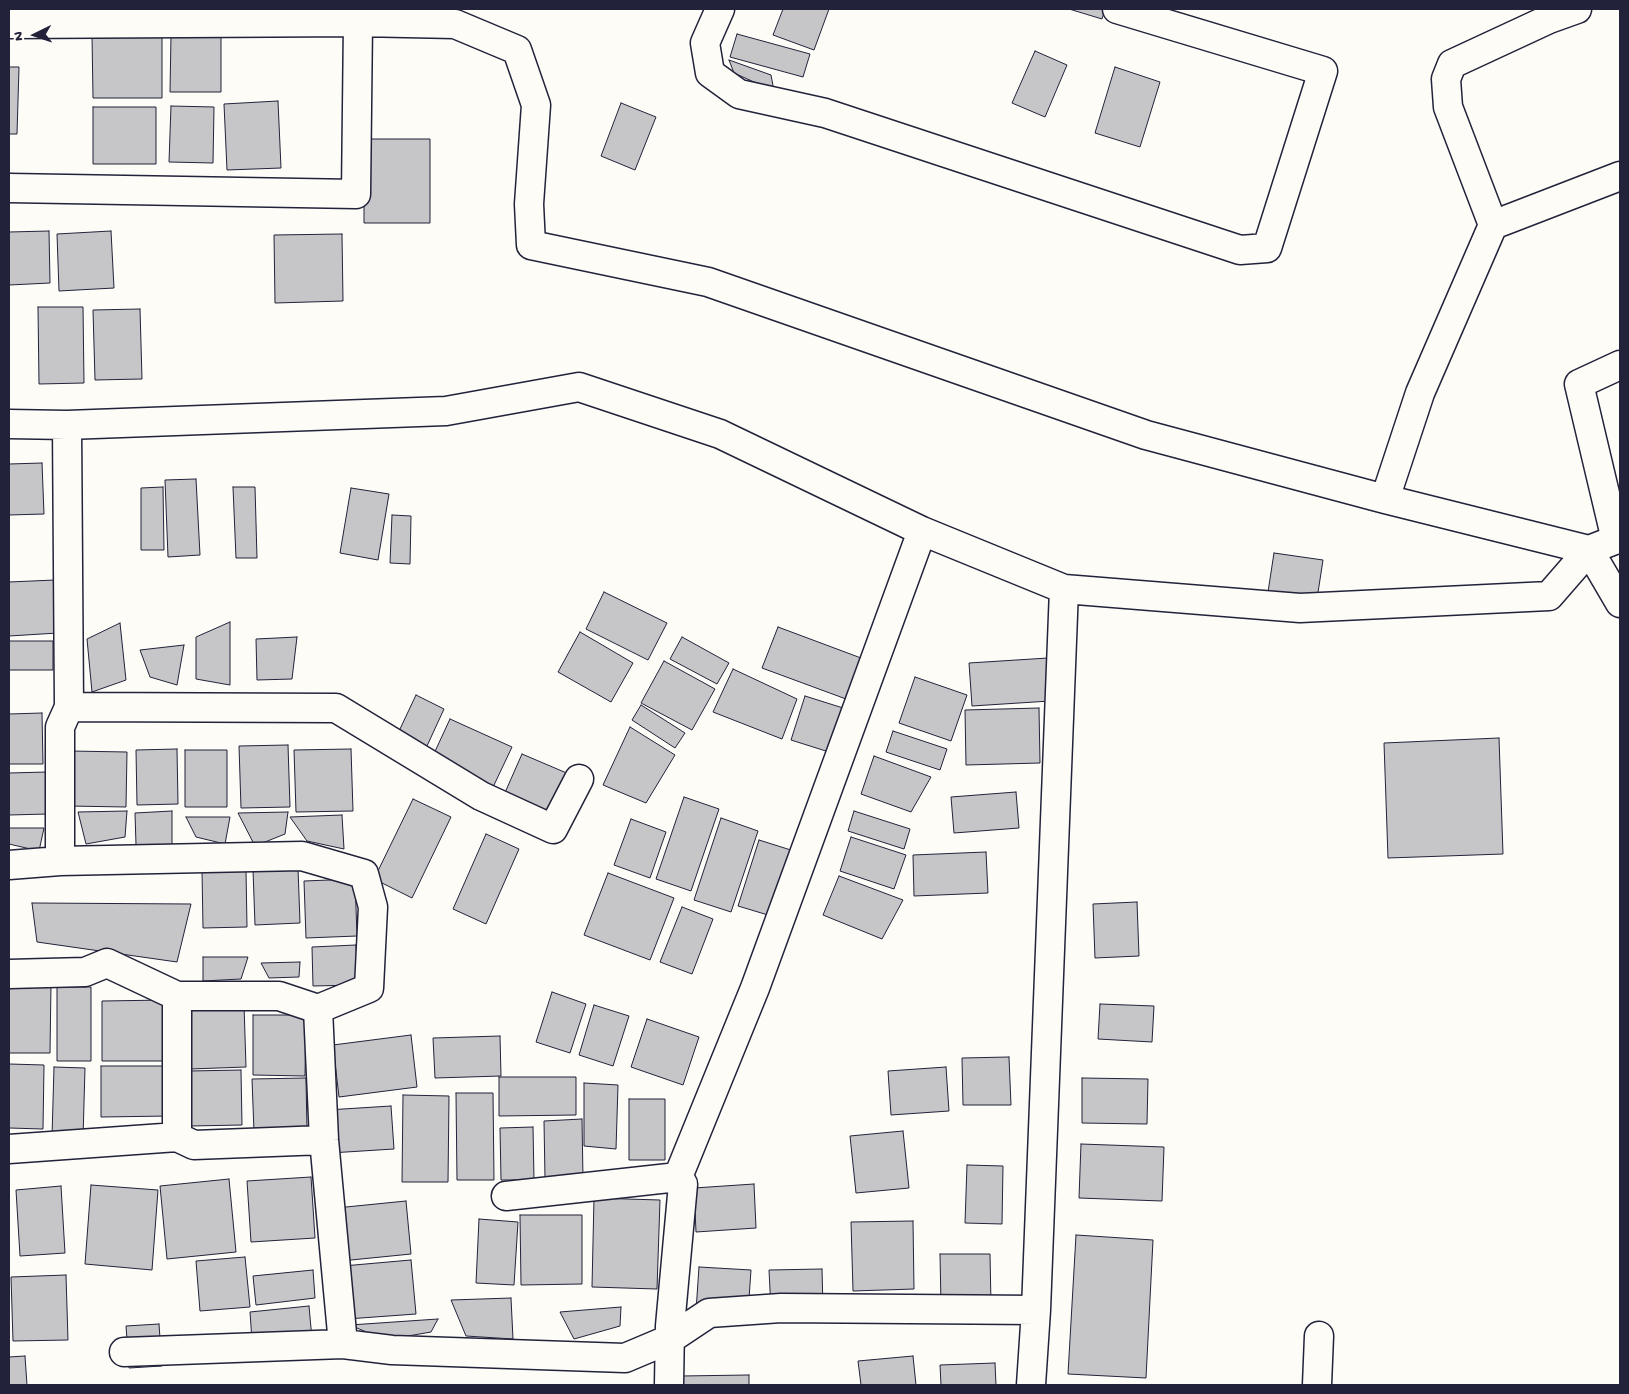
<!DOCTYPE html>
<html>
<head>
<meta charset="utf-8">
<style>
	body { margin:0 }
	#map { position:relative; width:1629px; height:1394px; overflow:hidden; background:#fdfcf7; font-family:"Gochi Hand",sans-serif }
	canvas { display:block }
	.frame { position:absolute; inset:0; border:10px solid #22223b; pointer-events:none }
	.north { position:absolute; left:10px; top:10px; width:50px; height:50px; -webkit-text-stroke:4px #fdfcf7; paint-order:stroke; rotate:266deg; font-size:14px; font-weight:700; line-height:20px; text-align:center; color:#22223b }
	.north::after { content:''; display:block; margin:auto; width:18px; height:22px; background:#22223b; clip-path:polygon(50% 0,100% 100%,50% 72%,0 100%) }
</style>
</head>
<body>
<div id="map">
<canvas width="1629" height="1394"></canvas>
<div class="frame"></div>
<div class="north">N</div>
</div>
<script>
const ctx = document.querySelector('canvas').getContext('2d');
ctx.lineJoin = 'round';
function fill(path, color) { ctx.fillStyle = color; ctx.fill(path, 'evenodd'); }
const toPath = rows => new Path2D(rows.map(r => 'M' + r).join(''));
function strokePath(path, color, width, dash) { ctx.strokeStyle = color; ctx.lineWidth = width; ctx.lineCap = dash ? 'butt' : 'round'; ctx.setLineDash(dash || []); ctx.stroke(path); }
const building = toPath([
	[783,9,829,9,814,50,773,35,783,9],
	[1069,9,1105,9,1102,19,1069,9],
	[162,34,162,98,93,98,92,35,162,34],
	[737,34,810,54,803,77,730,57,737,34],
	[171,36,221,37,221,92,170,92,171,36],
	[1035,51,1067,65,1045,117,1012,103,1035,51],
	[729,60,771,75,774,91,734,73,729,60],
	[9,67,19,67,17,134,9,134,9,67],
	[1115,67,1160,82,1140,147,1095,133,1115,67],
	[278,101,281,168,227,170,224,104,278,101],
	[621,103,656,117,635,170,601,156,621,103],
	[171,106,214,107,213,163,169,162,171,106],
	[93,107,156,107,156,164,93,164,93,107],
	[364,139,430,139,430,223,364,223,364,139],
	[49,231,50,283,9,285,9,232,49,231],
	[111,231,114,288,59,291,57,234,111,231],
	[342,234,343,301,275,303,274,235,342,234],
	[38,307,83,307,84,383,39,384,38,307],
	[140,309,142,379,95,380,93,310,140,309],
	[42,463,44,514,9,515,9,464,42,463],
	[196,479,200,555,168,557,165,480,196,479],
	[163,487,164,550,141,550,141,488,163,487],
	[233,487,255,487,257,558,236,558,233,487],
	[351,488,389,494,378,560,340,553,351,488],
	[392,515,411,516,410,564,390,563,392,515],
	[1274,553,1323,560,1315,612,1266,605,1274,553],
	[55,580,58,633,9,636,9,582,55,580],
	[604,592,667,623,648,660,586,629,604,592],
	[230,622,230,685,196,679,196,637,230,622],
	[120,623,126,680,92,692,87,639,120,623],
	[778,627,861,658,846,699,762,668,778,627],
	[580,632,633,663,611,702,558,672,580,632],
	[297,637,292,679,257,680,256,639,297,637],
	[682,637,729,663,717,684,670,659,682,637],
	[9,641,53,641,53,670,9,670,9,641],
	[184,645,177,685,150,677,140,650,184,645],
	[1048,658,1050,701,972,706,969,663,1048,658],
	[664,661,715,689,692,730,641,703,664,661],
	[733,669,797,699,782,739,713,712,733,669],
	[915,677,967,695,951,741,899,723,915,677],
	[416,695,444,709,421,759,392,746,416,695],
	[805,696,843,708,829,752,791,740,805,696],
	[641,705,685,733,675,748,632,720,641,705],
	[1039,708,1040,763,966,765,965,710,1039,708],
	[42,713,43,764,9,764,9,714,42,713],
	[450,719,512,747,486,802,425,773,450,719],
	[630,727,675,755,646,803,603,785,630,727],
	[893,731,947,749,940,770,886,752,893,731],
	[1499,738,1503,854,1388,858,1384,743,1499,738],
	[288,745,290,807,241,808,239,746,288,745],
	[177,749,178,804,137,805,136,750,177,749],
	[351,749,353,811,296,812,294,750,351,749],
	[185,750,227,750,227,807,185,807,185,750],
	[70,751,127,752,126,807,69,806,70,751],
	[522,754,583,780,557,839,496,813,522,754],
	[874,756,931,777,911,812,861,794,874,756],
	[47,772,48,814,9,815,9,773,47,772],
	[1016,792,1019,828,954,833,951,797,1016,792],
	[684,797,719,809,691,891,656,879,684,797],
	[413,799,451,817,412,898,374,879,413,799],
	[127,811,125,837,86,844,78,812,127,811],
	[172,811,172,845,136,845,135,813,172,811],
	[854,811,910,829,904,849,848,831,854,811],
	[288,812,285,834,255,846,238,813,288,812],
	[342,815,344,849,307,841,290,817,342,815],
	[186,817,230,817,225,844,196,837,186,817],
	[721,818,758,831,731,912,694,900,721,818],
	[631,819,666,832,650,878,614,865,631,819],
	[9,828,44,828,39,851,9,844,9,828],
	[486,834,519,849,486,924,453,909,486,834],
	[851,837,906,855,894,889,840,871,851,837],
	[759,840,794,851,768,915,738,906,759,840],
	[986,852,988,893,914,896,913,855,986,852],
	[298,868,300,923,255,925,253,870,298,868],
	[246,870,247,927,203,928,202,871,246,870],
	[608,873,674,898,650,960,584,935,608,873],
	[839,876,903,900,882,939,823,915,839,876],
	[355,879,357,936,306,938,304,881,355,879],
	[1137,902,1139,956,1095,958,1093,904,1137,902],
	[32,903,191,904,177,962,37,942,32,903],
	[682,907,713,919,692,974,660,962,682,907],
	[356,945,358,985,313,986,312,947,356,945],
	[203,957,248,957,241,979,203,981,203,957],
	[300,962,299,977,269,978,261,963,300,962],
	[9,983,51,984,50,1053,9,1053,9,983],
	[57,987,91,987,91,1061,57,1061,57,987],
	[552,992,586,1004,570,1053,536,1042,552,992],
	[167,1000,168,1061,102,1061,102,1001,167,1000],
	[1100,1004,1154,1006,1152,1042,1098,1039,1100,1004],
	[244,1005,246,1067,190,1069,188,1007,244,1005],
	[594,1005,629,1016,613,1066,579,1055,594,1005],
	[253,1015,306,1015,305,1076,253,1075,253,1015],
	[647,1019,699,1037,683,1085,631,1067,647,1019],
	[411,1035,417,1087,339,1097,333,1045,411,1035],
	[500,1036,501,1076,435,1078,433,1038,500,1036],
	[1009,1057,1011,1105,963,1105,962,1058,1009,1057],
	[9,1064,44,1065,43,1129,9,1128,9,1064],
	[101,1066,169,1066,169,1116,101,1117,101,1066],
	[54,1067,85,1068,83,1138,52,1137,54,1067],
	[946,1067,949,1111,891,1115,888,1071,946,1067],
	[241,1070,242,1125,190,1126,190,1071,241,1070],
	[499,1077,576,1077,576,1115,499,1116,499,1077],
	[306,1078,307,1131,254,1132,252,1079,306,1078],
	[1082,1078,1148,1079,1147,1124,1082,1123,1082,1078],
	[584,1083,618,1085,616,1149,584,1146,584,1083],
	[456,1093,493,1093,494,1180,457,1180,456,1093],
	[403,1095,449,1096,448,1182,402,1182,403,1095],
	[629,1099,665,1099,665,1160,629,1160,629,1099],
	[391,1106,394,1149,330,1153,327,1110,391,1106],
	[582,1119,583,1178,545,1179,544,1121,582,1119],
	[533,1127,534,1180,501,1180,500,1128,533,1127],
	[903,1131,909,1188,856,1193,850,1136,903,1131],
	[1081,1144,1164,1147,1162,1201,1079,1198,1081,1144],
	[967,1165,1003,1166,1002,1224,965,1223,967,1165],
	[311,1177,315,1238,251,1242,247,1181,311,1177],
	[229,1179,236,1252,167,1259,160,1186,229,1179],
	[754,1184,756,1228,696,1232,694,1188,754,1184],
	[91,1185,158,1190,152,1270,85,1264,91,1185],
	[61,1186,65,1253,20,1256,16,1190,61,1186],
	[594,1198,660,1200,657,1289,592,1287,594,1198],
	[406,1201,411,1254,341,1261,336,1208,406,1201],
	[520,1215,582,1215,582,1284,521,1285,520,1215],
	[479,1219,518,1222,514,1285,476,1283,479,1219],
	[913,1221,914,1289,853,1291,851,1222,913,1221],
	[1076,1235,1153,1240,1146,1378,1068,1374,1076,1235],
	[940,1254,990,1254,991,1304,941,1305,940,1254],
	[245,1257,250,1307,200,1311,196,1261,245,1257],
	[411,1260,416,1314,347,1319,343,1266,411,1260],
	[699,1267,751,1270,748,1313,696,1311,699,1267],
	[822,1269,823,1309,771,1310,769,1270,822,1269],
	[313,1270,315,1298,256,1305,253,1276,313,1270],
	[66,1275,68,1340,13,1341,11,1277,66,1275],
	[511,1298,513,1339,466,1336,451,1300,511,1298],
	[309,1306,313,1350,253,1355,250,1312,309,1306],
	[621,1307,620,1326,574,1339,560,1312,621,1307],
	[438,1319,431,1332,385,1340,350,1325,438,1319],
	[159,1324,162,1366,129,1368,126,1326,159,1324],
	[25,1356,27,1385,9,1385,9,1357,25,1356],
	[913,1356,916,1385,861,1385,858,1361,913,1356],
	[995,1363,996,1385,941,1385,940,1365,995,1363],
	[749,1375,749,1385,681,1385,681,1376,749,1375]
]);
const minor = toPath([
	[358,9,358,22,455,24,517,50,536,105,529,204,531,245,708,282,1146,435,1385,499,1589,550,1620,603],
	[720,9,705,43,710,73,739,94,825,113,1240,250,1267,248,1323,71,1117,9],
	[9,24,358,22,356,194,9,188],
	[1493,225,1448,107,1446,79,1452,64,1549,19,1577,9],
	[9,424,67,425,446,411,579,387,720,434,922,531,1064,589,1300,608,1549,596,1589,550,1620,538],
	[1385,499,1420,393,1493,225,1620,176],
	[1616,540,1579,384,1620,365],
	[69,707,336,708,481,796,553,829,579,779],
	[60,861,60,727,69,707,67,425],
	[9,865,60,861,302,856,364,874,373,907,369,988,318,1009,279,996,177,996,107,963,85,972,9,974],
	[177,996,177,1137],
	[318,1009,324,1140,343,1344],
	[9,1149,177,1137,194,1145,324,1140],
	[678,1177,755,988,922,531],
	[506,1196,678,1177],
	[124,1352,343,1344,392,1350,625,1358,670,1339,709,1313,781,1308,1036,1310],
	[669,1385,670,1326,683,1184,678,1177],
	[1031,1385,1036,1310,1064,589],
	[1317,1385,1319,1336]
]);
fill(building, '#c6c6c8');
strokePath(building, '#22223b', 1);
strokePath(minor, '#22223b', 31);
strokePath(minor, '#fdfcf7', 28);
</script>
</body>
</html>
